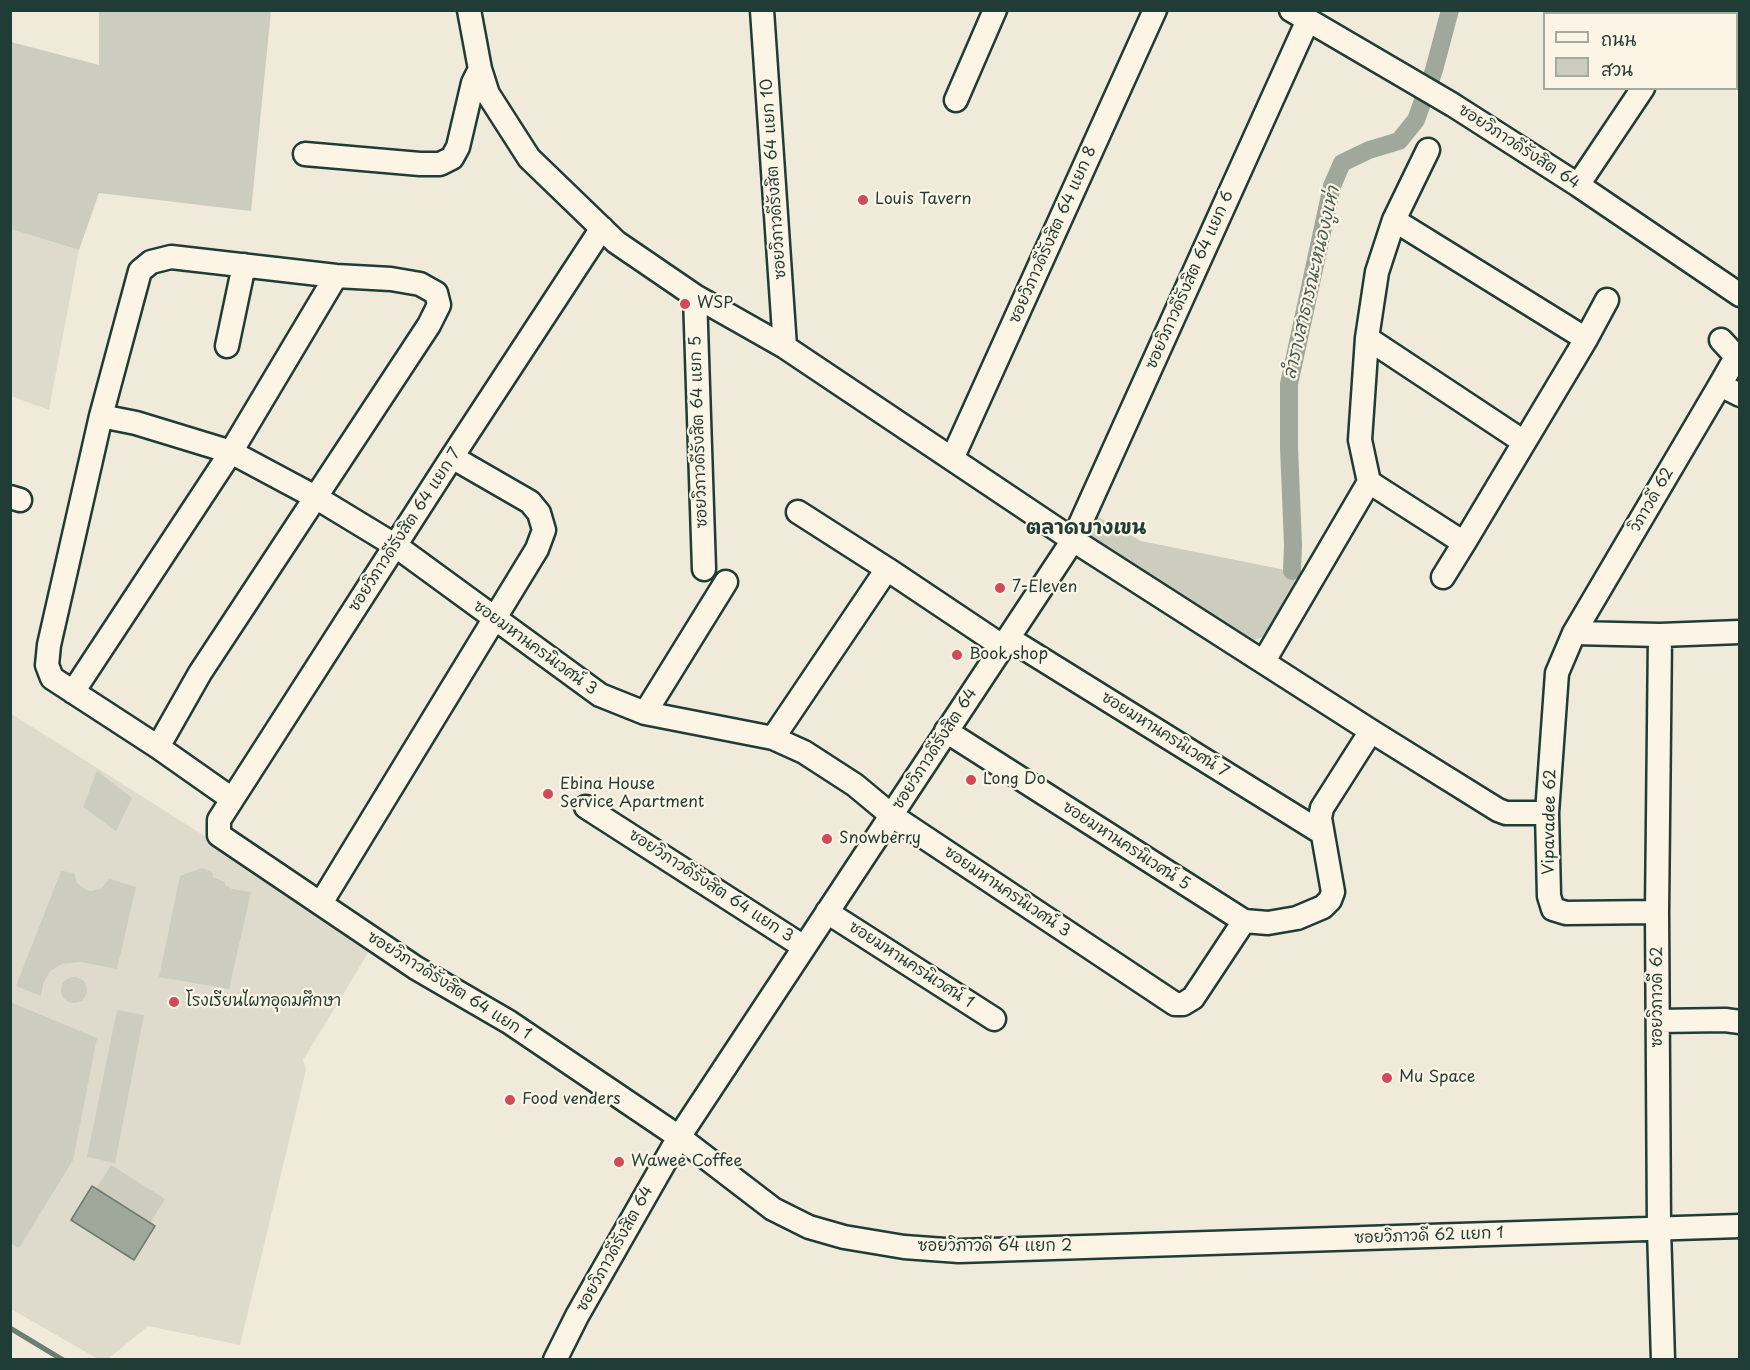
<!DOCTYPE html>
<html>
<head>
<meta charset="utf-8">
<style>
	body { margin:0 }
	#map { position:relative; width:1750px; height:1370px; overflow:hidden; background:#efeada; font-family:"Playpen Sans","Playpen Sans Thai",sans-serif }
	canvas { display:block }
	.frame { position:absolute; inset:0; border:12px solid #1f3d34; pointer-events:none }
	.legend { position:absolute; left:1543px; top:12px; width:195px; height:78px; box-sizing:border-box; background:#fcf5e5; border:2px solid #a4ab9e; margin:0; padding:8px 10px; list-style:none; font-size:18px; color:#1f3d34 }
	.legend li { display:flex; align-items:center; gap:12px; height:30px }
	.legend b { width:30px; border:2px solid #a4ab9e }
</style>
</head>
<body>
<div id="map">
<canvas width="1750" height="1370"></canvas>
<div class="frame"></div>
<ul class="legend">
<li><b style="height:8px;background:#fcf5e5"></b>ถนน</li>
<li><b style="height:16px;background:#cccdbf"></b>สวน</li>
</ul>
</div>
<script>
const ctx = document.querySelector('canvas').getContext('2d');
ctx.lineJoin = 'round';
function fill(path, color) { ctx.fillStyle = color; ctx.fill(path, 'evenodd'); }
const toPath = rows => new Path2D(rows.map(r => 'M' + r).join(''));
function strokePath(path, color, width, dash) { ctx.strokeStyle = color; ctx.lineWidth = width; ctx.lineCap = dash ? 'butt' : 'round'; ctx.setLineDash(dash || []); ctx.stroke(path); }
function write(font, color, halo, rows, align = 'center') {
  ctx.font = font + ' "Playpen Sans","Playpen Sans Thai",sans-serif'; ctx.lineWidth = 4.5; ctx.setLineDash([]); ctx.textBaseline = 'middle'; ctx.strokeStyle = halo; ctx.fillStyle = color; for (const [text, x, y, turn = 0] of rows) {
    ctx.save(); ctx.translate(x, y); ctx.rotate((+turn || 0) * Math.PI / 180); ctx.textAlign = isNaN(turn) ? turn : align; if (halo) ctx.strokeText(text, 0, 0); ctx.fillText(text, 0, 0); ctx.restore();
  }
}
const built = toPath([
	[11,229,79,250,49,410,11,396],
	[10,713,374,943,303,1060,306,1070,240,1345,148,1326,108,1359,98,1359,11,1309]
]);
const green = toPath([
	[99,11,271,11,251,211,99,193,79,250,11,229,11,42,99,65],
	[1093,514,1141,541,1305,574,1263,637,1252,641,1083,534],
	[97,771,132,798,116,831,83,807],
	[202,868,213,873,213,877,225,882,225,885,232,889,251,892,229,989,159,977,180,876],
	[61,871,74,873,77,883,86,890,91,891,101,889,109,879,136,887,117,969,81,962,62,964,50,971,43,984,41,996,16,986],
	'61 990a13 13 0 1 1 26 0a13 13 0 1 1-26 0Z',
	[10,1002,97,1038,73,1160,19,1248,10,1243],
	[117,1010,144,1015,115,1163,87,1157],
	[111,1165,165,1199,150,1223,96,1189]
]);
const water = toPath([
	[92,1186,155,1226,134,1260,71,1220,92,1186]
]);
const stream = toPath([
	[10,1328,63,1360]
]);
const canal = toPath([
	[1292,571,1293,545,1289,447,1289,384,1332,186,1342,163,1369,150,1399,141,1416,120,1434,70,1450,10]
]);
const minor = toPath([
	[469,10,480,69,488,94,529,158,616,242,695,296,785,347,1073,540,1371,731,1498,810,1506,813,1547,813],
	[762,10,785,347],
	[1291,10,1453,105,1578,185,1740,295],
	[1693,14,1695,10],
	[956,100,995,10],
	[305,154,420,164,440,164,452,158,458,147,473,83,480,69],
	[1578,185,1643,88],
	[1394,220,1586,339],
	[602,228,452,457,219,820,219,835,416,968,509,1022,679,1137,773,1209,809,1227,844,1237,904,1247,959,1251,1740,1226],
	[695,296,704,569],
	[1367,338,1524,442],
	[227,346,244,265],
	[1720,385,1735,359,1734,354,1721,340],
	[101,416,136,423,231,452,317,498,396,546,600,695,645,713,773,738,804,752,855,785,891,815,1175,1004,1183,1004,1193,998,1244,921,1268,923,1297,918,1323,907,1330,900,1333,892,1320,818,1322,808,1371,731],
	[952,459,1155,10],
	[1369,482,1464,543,1586,339,1607,300],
	[10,497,20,500],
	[798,512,887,569],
	[1443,577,1464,543],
	[1574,633,1660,635,1740,632],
	[1660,635,1657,912,1659,1229,1663,1360],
	[1008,638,1322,833],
	[1264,661,1369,482,1360,440,1367,338,1377,272,1394,220,1428,150],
	[73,692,231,452,336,276],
	[645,713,726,582],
	[946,731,1244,921],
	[773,738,887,569,1002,646],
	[158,747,200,673,429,325,439,305,436,293,420,284,391,279,336,276,171,257,151,262,140,271,101,416,49,645,47,665,52,678,158,747,232,799],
	[586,807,804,947],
	[321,903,537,549,544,530,539,513,530,502,452,457],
	[827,912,994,1019],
	[1657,912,1566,913,1553,909,1549,896,1547,813,1557,673,1574,633,1720,385,1740,395],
	[1658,1021,1725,1020,1740,1022],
	[555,1360,577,1316,679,1137,1073,540,1308,20]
]);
const markers = [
	[863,200,6,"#d1495b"],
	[685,304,6,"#d1495b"],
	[1000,588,6,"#d1495b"],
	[957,655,6,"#d1495b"],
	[971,780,6,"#d1495b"],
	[548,794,6,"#d1495b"],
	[827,839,6,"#d1495b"],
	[174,1002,6,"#d1495b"],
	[1387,1078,6,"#d1495b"],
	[510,1100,6,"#d1495b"],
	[619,1162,6,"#d1495b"]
];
const streetNames = [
	["ซอยวิภาวดีรังสิต 64",1519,147,33],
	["ซอยวิภาวดีรังสิต 64 แยก 10",774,179,-94],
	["ซอยวิภาวดีรังสิต 64 แยก 8",1053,235,-66],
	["ซอยวิภาวดีรังสิต 64 แยก 6",1190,280,-66],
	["ซอยวิภาวดีรังสิต 64 แยก 5",699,432,-92],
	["วิภาวดี 62",1652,500,-60],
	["ซอยวิภาวดีรังสิต 64 แยก 7",405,530,-57],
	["ซอยมหานครนิเวศน์ 3",535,648,36],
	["ซอยมหานครนิเวศน์ 7",1165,735,32],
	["ซอยวิภาวดีรังสิต 64",935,749,-57],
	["Vipavadee 62",1550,822,-89],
	["ซอยมหานครนิเวศน์ 5",1126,846,33],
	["ซอยวิภาวดีรังสิต 64 แยก 3",711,886,33],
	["ซอยมหานครนิเวศน์ 3",1007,892,34],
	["ซอยมหานครนิเวศน์ 1",911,965,33],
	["ซอยวิภาวดีรังสิต 64 แยก 1",449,986,32],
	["ซอยวิภาวดี 62",1658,997,-90],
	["ซอยวิภาวดี 62 แยก 1",1429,1236,-2],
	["ซอยวิภาวดี 64 แยก 2",995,1247],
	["ซอยวิภาวดีรังสิต 64",615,1249,-61]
];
const poiNames = [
	["Louis Tavern",875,200],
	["WSP",697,304],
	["7-Eleven",1012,588],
	["Book shop",969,655],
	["Long Do",983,780],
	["Ebina House",560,785],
	["Service Apartment",560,803],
	["Snowberry",839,839],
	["โรงเรียนไผทอุดมศึกษา",186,1002],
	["Mu Space",1399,1078],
	["Food venders",522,1100],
	["Wawee Coffee",631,1162]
];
const waterNames = [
	["ลำรางสาธารณะหนองงูเห่า",1312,283,-77]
];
const quarterNames = [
	["ตลาดบางเขน",1086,528]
];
fill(built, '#dedbcc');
fill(green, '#cccdbf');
fill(water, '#9fa89a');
strokePath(water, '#6c7d71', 1.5);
strokePath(stream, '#6c7d71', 5);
strokePath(canal, '#9fa89a', 18);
strokePath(minor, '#1f3d34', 27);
strokePath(minor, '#fcf5e5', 22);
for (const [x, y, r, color] of markers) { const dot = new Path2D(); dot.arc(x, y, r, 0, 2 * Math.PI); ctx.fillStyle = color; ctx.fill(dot); strokePath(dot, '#fcf5e5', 2); }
write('16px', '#1f3d34', '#fcf5e5', streetNames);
write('16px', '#1f3d34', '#fcf5e5', poiNames, 'left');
write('italic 18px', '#455d53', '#fcf5e5', waterNames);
write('bold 20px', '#1f3d34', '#fcf5e5', quarterNames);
</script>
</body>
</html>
